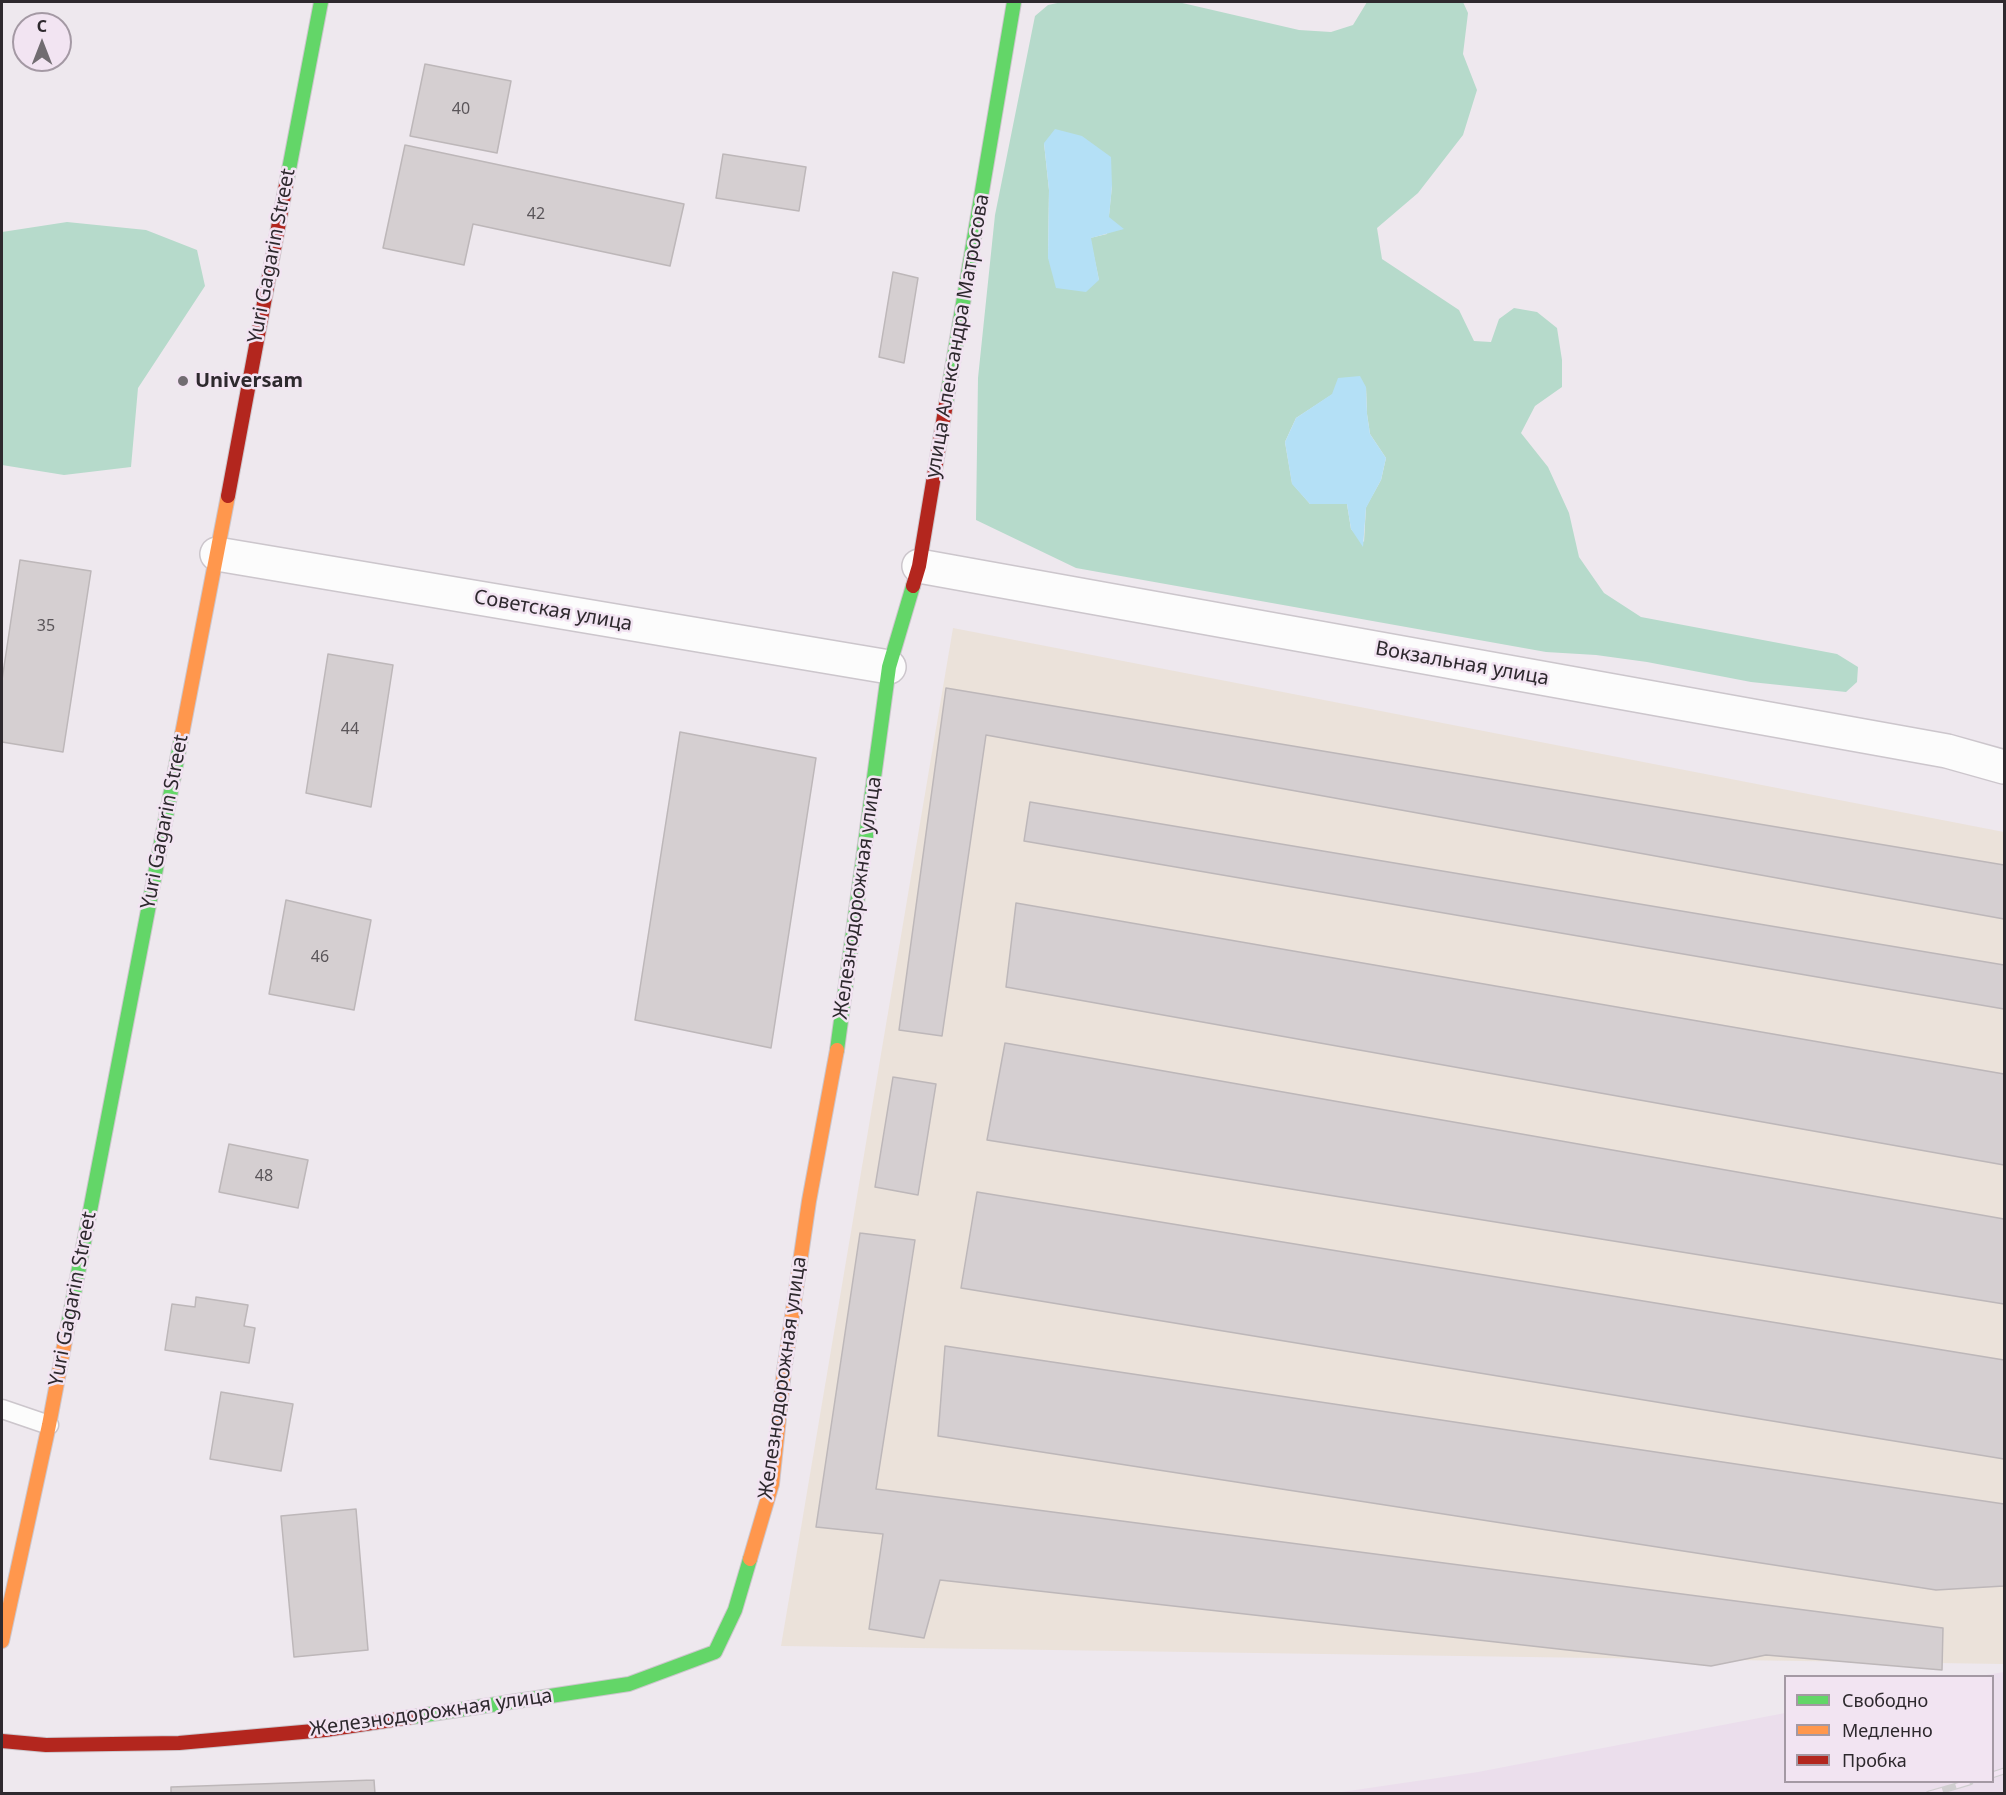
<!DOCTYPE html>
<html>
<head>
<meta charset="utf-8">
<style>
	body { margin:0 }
	#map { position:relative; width:2006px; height:1795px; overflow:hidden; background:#eee8ee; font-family:"Noto Sans",sans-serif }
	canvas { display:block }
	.frame { position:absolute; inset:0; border:3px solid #2e292e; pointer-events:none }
	.legend { position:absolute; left:1784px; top:1675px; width:210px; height:108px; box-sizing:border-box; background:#f2e4f2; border:2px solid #a499a4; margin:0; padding:8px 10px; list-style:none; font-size:18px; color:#2e292e }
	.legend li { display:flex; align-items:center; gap:12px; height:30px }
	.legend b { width:30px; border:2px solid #a499a4 }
	.north { position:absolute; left:12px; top:12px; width:60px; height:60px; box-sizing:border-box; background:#f2e4f2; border:2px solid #a499a4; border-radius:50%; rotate:0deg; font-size:16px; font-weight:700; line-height:24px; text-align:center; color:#2e292e }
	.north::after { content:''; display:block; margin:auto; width:21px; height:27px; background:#716c71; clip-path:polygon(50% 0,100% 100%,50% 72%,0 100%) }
</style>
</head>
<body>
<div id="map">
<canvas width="2006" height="1795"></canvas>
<div class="frame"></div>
<ul class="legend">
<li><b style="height:8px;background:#63d668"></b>Свободно</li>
<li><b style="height:8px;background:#ff974d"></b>Медленно</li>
<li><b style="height:8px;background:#b3261e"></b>Пробка</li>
</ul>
<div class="north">С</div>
</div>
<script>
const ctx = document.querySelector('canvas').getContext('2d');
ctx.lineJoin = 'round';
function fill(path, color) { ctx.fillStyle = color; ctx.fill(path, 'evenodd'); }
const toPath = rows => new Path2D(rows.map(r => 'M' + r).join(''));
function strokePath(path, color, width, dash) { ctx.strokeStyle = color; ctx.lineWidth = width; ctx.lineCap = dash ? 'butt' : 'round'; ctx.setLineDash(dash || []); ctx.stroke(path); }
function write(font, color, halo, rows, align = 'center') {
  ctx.font = font + ' "Noto Sans",sans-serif'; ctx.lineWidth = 5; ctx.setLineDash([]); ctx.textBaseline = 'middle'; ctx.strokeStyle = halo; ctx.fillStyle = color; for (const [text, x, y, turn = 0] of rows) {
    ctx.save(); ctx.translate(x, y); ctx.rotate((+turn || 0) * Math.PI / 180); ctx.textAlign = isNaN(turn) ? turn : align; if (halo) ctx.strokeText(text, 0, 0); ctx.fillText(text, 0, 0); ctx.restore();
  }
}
const built = toPath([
	[2004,1672,2004,1793,1335,1793,1478,1772,1785,1713,1786,1782,1992,1782,1992,1676,1980,1676]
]);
const industrial = toPath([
	[953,628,2004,832,2004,1664,781,1646]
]);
const green = toPath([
	[1062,2,1178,2,1299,30,1331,32,1353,25,1367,2,1463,2,1468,13,1463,54,1477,90,1463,135,1418,193,1377,228,1382,259,1459,310,1474,341,1491,342,1499,319,1514,308,1537,312,1557,328,1562,360,1562,387,1535,406,1521,433,1548,467,1569,513,1579,557,1604,593,1641,617,1837,654,1858,667,1857,682,1846,692,1751,682,1647,662,1596,655,1546,652,1076,568,976,520,978,378,995,215,1035,16,1048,5],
	[1044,143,1112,186,1107,234,1090,238,1099,280,1048,258,1049,190],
	[1366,387,1367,414,1370,434,1386,458,1381,480,1366,507,1364,542,1351,529,1347,504,1310,504,1292,483,1285,442,1296,418,1333,394],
	[67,222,146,230,197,250,205,286,138,388,131,467,64,475,2,465,2,232]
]);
const water = toPath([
	[1055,129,1082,136,1111,157,1112,186,1109,217,1124,229,1091,238,1099,280,1086,292,1056,288,1048,258,1049,190,1044,143],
	[1360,376,1366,387,1367,414,1370,434,1386,458,1381,480,1366,508,1363,547,1351,529,1347,504,1310,504,1292,484,1285,442,1296,418,1332,394,1338,378]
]);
const building = toPath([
	[425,64,511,81,497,153,410,136,425,64],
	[405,145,684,204,670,266,473,224,464,265,383,248,405,145],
	[723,154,806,167,799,211,716,198,723,154],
	[893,272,918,278,904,363,879,357,893,272],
	[20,560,91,571,63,752,2,742,2,680,20,560],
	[328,654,393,665,371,807,306,793,328,654],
	[946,688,2004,865,2004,919,986,735,942,1036,899,1030,946,688],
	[680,732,816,758,771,1048,635,1020,680,732],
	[1030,802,2004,965,2004,1009,1024,841,1030,802],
	[286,900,371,920,354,1010,269,994,286,900],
	[1016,903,2004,1074,2004,1165,1006,987,1016,903],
	[1005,1043,2004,1219,2004,1304,987,1140,1005,1043],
	[893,1077,936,1084,918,1195,875,1187,893,1077],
	[229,1144,308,1160,298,1208,219,1192,229,1144],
	[977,1192,2004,1360,2004,1459,961,1288,977,1192],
	[860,1233,915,1240,876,1489,1943,1628,1942,1670,1766,1655,1711,1666,940,1580,924,1638,869,1629,883,1534,816,1527,860,1233],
	[196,1297,248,1305,244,1326,255,1328,249,1363,165,1350,172,1304,195,1307,196,1297],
	[945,1346,2004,1504,2004,1586,1936,1590,938,1436,945,1346],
	[221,1392,293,1404,281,1471,210,1459,221,1392],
	[356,1509,368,1650,294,1657,281,1516,356,1509],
	[374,1780,375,1794,171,1794,171,1787,374,1780]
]);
const lane = toPath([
	[2,1409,49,1425]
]);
const street = toPath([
	[217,554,889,667],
	[919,566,1947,751,2004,767]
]);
const fast = toPath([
	[286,185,321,2],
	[946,404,1014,2],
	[837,1050,889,667,913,586],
	[68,1325,182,734],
	[412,1717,629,1684,715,1652,735,1610,750,1559]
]);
const slow = toPath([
	[182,734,228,496],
	[750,1559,772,1484,784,1371,809,1201,837,1050],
	[2,1641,49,1425,68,1325]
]);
const jam = toPath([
	[228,496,286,185],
	[913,586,919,566,946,404],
	[2,1741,46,1745,179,1743,325,1730,412,1717]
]);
const rail = toPath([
	[1992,1775,2004,1771],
	[1929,1794,1970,1782]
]);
const markers = [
	[183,381,6,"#716c71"]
];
const numberNames = [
	["40",461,109],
	["42",536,214],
	["35",46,626],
	["44",350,729],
	["46",320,957],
	["48",264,1176]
];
const streetNames = [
	["Yuri Gagarin Street",272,256,-79],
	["улица Александра Матросова",958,336,-80],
	["Советская улица",553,611,10],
	["Вокзальная улица",1462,664,10],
	["Yuri Gagarin Street",165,822,-79],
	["Железнодорожная улица",858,898,-82],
	["Yuri Gagarin Street",73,1299,-79],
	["Железнодорожная улица",783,1378,-82],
	["Железнодорожная улица",431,1713,-8]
];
const poiNames = [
	["Universam",195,381]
];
fill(built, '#ebdeec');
fill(industrial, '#ebe2da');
fill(green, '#b6dacb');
fill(water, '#b4e0f6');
fill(building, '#d5cfd1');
strokePath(building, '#bdb7b9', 1.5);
strokePath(lane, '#ccc6cc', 21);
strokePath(street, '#ccc6cc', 36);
strokePath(fast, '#ccc6cc', 16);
strokePath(slow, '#ccc6cc', 16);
strokePath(jam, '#ccc6cc', 16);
strokePath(lane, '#fcfcfc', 18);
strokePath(street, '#fcfcfc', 33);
strokePath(fast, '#63d668', 14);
strokePath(slow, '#ff974d', 14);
strokePath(jam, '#b3261e', 14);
strokePath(rail, '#d0ced0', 7);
strokePath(rail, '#f2e4f2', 4.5, [14]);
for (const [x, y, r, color] of markers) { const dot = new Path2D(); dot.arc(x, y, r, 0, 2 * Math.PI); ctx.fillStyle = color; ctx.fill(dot); strokePath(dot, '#f2e4f2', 2); }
write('16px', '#5a5559', null, numberNames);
write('20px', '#2e292e', '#f2e4f2', streetNames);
write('bold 20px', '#2e292e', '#f2e4f2', poiNames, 'left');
</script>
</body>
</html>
